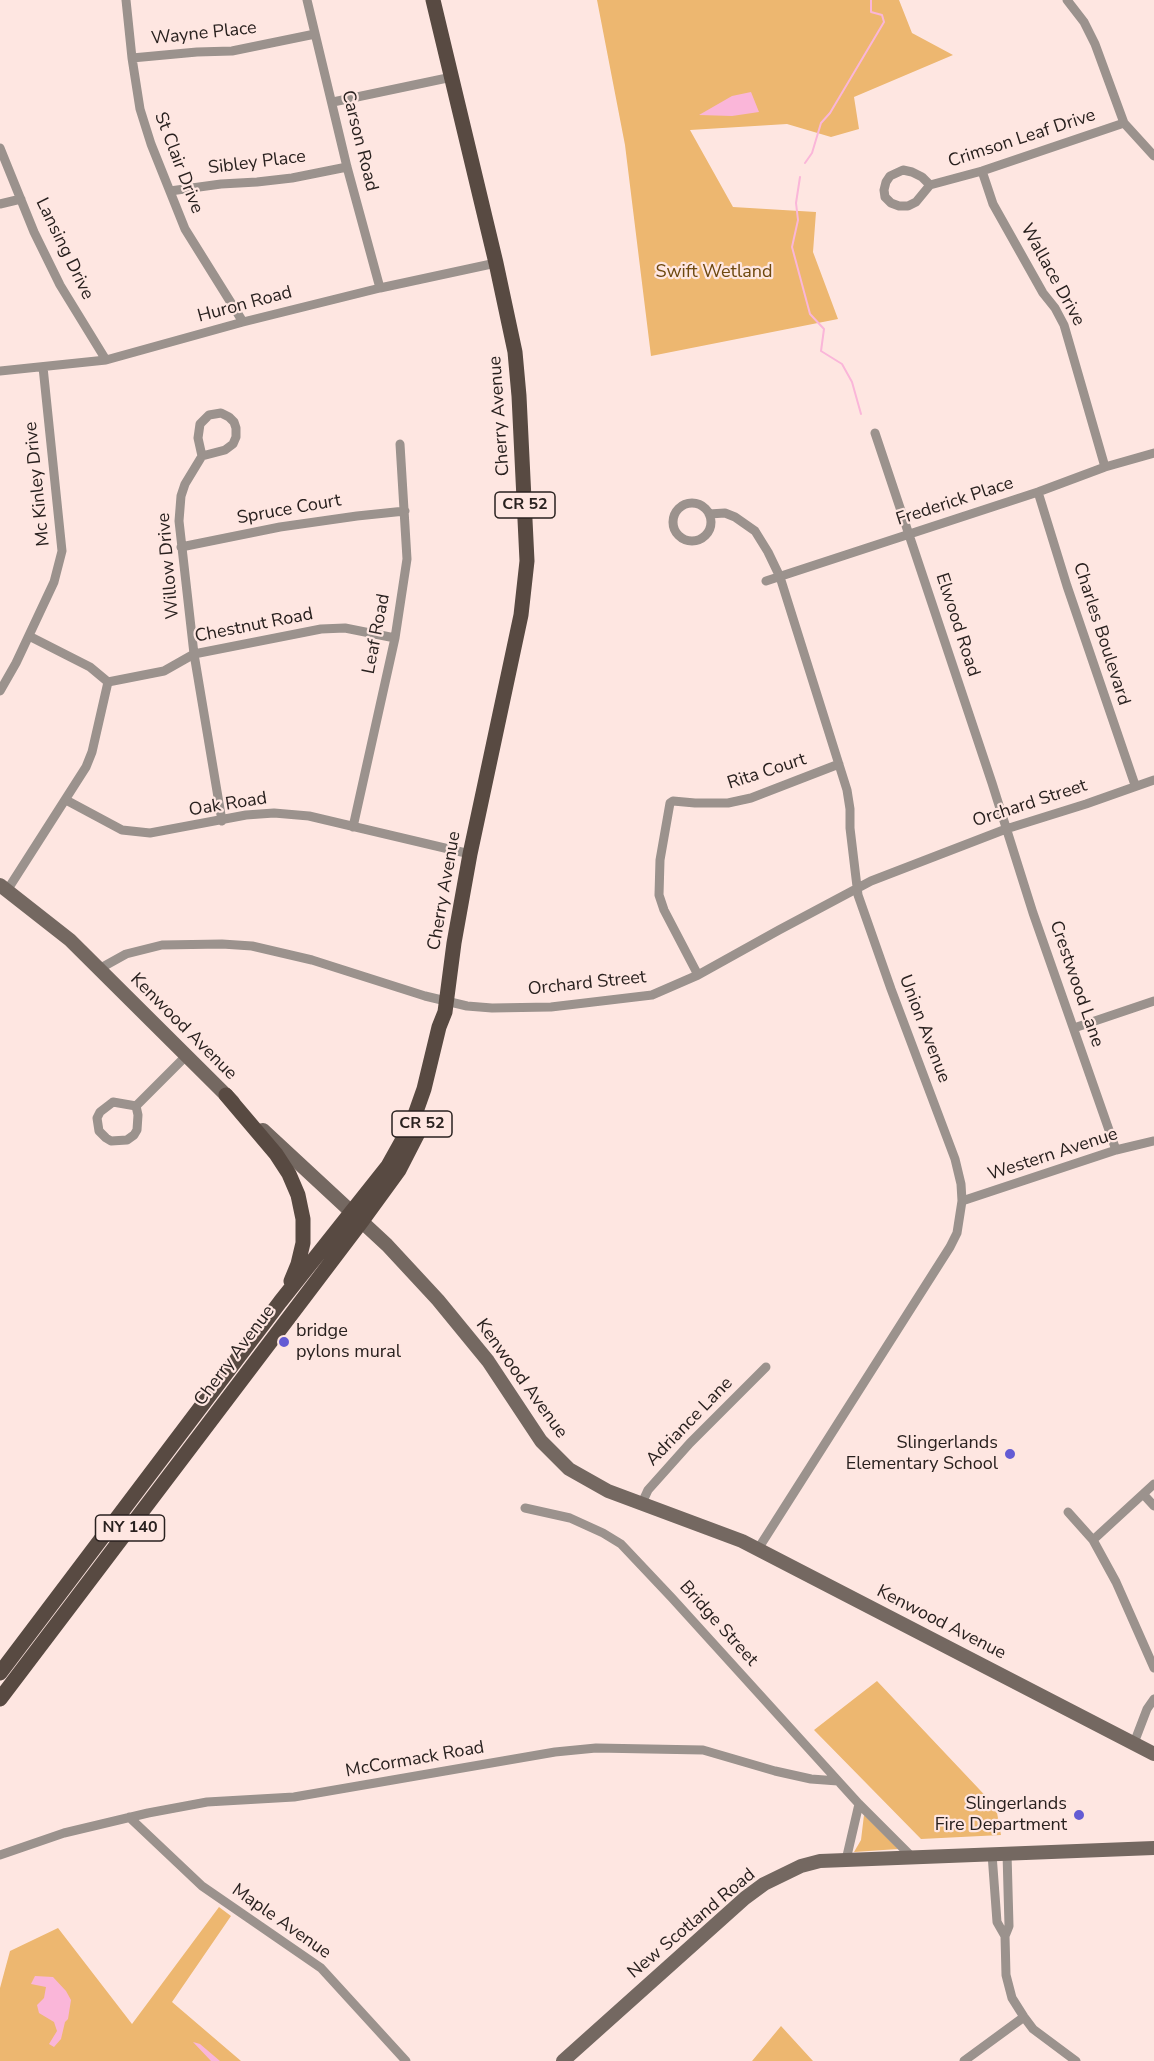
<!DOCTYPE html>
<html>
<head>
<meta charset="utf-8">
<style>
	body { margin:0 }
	canvas { display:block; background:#fee6e1 }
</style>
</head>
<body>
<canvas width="1154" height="2061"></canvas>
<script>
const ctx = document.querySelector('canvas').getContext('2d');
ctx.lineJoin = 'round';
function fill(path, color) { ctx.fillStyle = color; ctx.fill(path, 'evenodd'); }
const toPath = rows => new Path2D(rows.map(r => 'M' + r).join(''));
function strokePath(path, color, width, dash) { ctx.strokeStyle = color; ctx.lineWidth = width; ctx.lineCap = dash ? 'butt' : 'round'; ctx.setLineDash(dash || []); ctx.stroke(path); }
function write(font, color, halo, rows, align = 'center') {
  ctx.font = font + ' "Nunito Sans",sans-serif'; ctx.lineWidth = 4.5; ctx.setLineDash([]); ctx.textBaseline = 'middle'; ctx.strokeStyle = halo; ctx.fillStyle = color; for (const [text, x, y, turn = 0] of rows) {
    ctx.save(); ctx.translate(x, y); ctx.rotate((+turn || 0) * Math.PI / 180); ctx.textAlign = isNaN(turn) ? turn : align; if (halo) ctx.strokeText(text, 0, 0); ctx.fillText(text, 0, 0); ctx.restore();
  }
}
const green = toPath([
	[597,0,899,0,912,33,953,55,854,97,859,129,831,137,787,124,690,130,733,207,816,212,813,252,838,319,651,356,625,145],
	[877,1681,996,1807,1001,1835,921,1839,814,1730],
	[864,1815,898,1849,854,1852,861,1840],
	[219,1907,231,1916,172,2002,241,2061,0,2061,0,1988,10,1951,58,1928,132,2024],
	[781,2026,813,2061,752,2061]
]);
const water = toPath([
	[751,92,759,112,732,116,699,115,732,96],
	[35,1976,53,1977,66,1991,71,2000,68,2019,65,2022,61,2039,54,2047,49,2044,57,2031,54,2022,39,2013,37,2005,44,1998,46,1987,31,1984],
	[193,2042,200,2044,220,2061,211,2061]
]);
const stream = toPath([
	[805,163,812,153,821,123,830,113,884,22,882,15,871,12,871,0],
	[800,177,796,203,798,220,792,247,810,314,824,329,821,351,842,364,852,382,861,414]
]);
const minor = toPath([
	[126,0,132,58,140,109,151,144,185,229,243,322],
	[307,0,347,167,380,288],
	[1067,0,1084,22,1095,44,1124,123,1154,156],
	[132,58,197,52,232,51,315,34],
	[333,102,452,77],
	[0,148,34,232,60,285,106,360],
	[982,171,993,204,1043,293,1055,308,1064,325,1105,467],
	[930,185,922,177,912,172,903,170,890,176,886,182,884,190,885,197,891,203,899,206,908,206,916,202,930,185,982,171,1124,123],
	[170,191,221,184,257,182,292,178,347,167],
	[0,204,21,199],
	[0,371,106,360,243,322,380,288,496,263],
	[875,433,992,783,1033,913,1116,1150],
	[202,456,198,438,200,424,209,415,221,413,229,417,234,422,236,428,236,437,233,444,225,450,202,456,185,484,181,496,179,521,194,654,222,821],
	[1038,492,1067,586,1135,785],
	'673 522a19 19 0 1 1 38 0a19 19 0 1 1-38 0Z',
	[709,514,725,513,735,517,755,531,768,552,780,577,847,790,850,809,850,828,858,895,891,989,955,1159,961,1184,962,1201,957,1233,950,1247,758,1549],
	[181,547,280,527,357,516,405,511],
	[766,581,1038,492,1105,467,1154,453],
	[29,636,90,667,108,682,164,671,194,654,321,629,345,628,395,638],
	[0,691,16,663,54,582,62,551,43,367],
	[66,800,122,830,150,833,246,815,274,813,309,816,470,854],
	[353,827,395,638,407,559,400,444],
	[8,889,86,767,92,752,108,682],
	[99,969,126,954,162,945,222,944,252,946,312,960,425,996,467,1006,492,1008,551,1007,652,995,698,975,779,930,871,881,1006,829,1086,804,1154,780],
	[698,975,664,910,659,895,660,860,670,803,673,801,695,803,728,803,751,798,839,764],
	[1074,1028,1154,1001],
	[113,1102,136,1106,138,1115,137,1130,134,1135,127,1140,111,1141,106,1138,99,1131,97,1118,100,1112,113,1102],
	[136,1106,186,1056],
	[962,1201,1116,1150,1154,1141],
	[1144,1495,1154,1506],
	[642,1503,648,1490,690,1443,766,1367],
	[525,1508,570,1518,603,1533,621,1544,672,1598,859,1804,913,1858],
	[1068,1512,1093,1540,1116,1582,1154,1668],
	[1093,1540,1154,1484],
	[1134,1743,1147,1709,1154,1699],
	[129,1817,202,1886,321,1968,406,2061],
	[1007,1853,1009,1926,1005,1936,1006,1975,1012,1998,1024,2017,1033,2029,1076,2061],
	[992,1854,997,1922,1005,1936],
	[0,1855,64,1833,148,1813,207,1802,294,1797,555,1752,596,1748,703,1750,775,1771,811,1779,838,1781],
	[846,1860,859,1804],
	[964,2061,1024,2017]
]);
const secondary = toPath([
	[0,885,70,940,233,1102],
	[263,1130,387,1245,438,1300,488,1361,541,1441,569,1469,608,1491,742,1541,1154,1754],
	[563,2061,745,1898,764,1884,801,1866,820,1861,846,1860,1154,1848]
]);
const primary = toPath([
	[226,1095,276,1154,289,1174,298,1195,303,1219,303,1243,298,1264,291,1281],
	[0,1673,280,1302,388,1166,412,1123,424,1089,439,1027,445,1012,454,943,470,854,521,615,527,561,519,396,515,352,496,263,433,0],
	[0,1699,362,1221,399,1170,419,1131]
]);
const markers = [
	[284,1342,6,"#645bd4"],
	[1010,1454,6,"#645bd4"],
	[1079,1815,6,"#645bd4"]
];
const shields = [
	[525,505,60],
	[422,1124,60],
	[130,1528,69]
];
const shieldNames = [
	["CR 52",525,505],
	["CR 52",422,1124],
	["NY 140",130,1528]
];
const streetNames = [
	["Wayne Place",204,34,-6],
	["Crimson Leaf Drive",1022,139,-18],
	["Carson Road",359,141,76],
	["St Clair Drive",178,163,69],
	["Sibley Place",257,163,-7],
	["Lansing Drive",64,249,64],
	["Wallace Drive",1052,275,61],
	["Huron Road",245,305,-15],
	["Cherry Avenue",500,416,-94],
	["Mc Kinley Drive",38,484,-96],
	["Frederick Place",955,502,-18],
	["Spruce Court",289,510,-10],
	["Willow Drive",169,566,-95],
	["Elwood Road",957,625,72],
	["Chestnut Road",254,626,-11],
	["Leaf Road",377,634,-79],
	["Charles Boulevard",1101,634,72],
	["Rita Court",767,772,-18],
	["Orchard Street",1030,804,-18],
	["Oak Road",228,805,-9],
	["Cherry Avenue",445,891,-80],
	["Orchard Street",587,984,-6],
	["Crestwood Lane",1076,984,71],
	["Kenwood Avenue",183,1027,45],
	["Union Avenue",924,1029,69],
	["Western Avenue",1053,1155,-18],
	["Cherry Avenue",235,1356,-53],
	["Kenwood Avenue",521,1379,54],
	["Adriance Lane",690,1422,-46],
	["Kenwood Avenue",941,1623,27],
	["Bridge Street",718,1624,48],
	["McCormack Road",415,1760,-10],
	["Maple Avenue",281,1922,35],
	["New Scotland Road",692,1924,-40]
];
const parkNames = [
	["Swift Wetland",714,273]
];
const poiNames = [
	["bridge",296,1332,"left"],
	["pylons mural",296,1353,"left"],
	["Slingerlands",998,1444],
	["Elementary School",998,1465],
	["Slingerlands",1067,1805],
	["Fire Department",1067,1826]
];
fill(green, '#edb770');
fill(water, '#fab6d9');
strokePath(stream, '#fab6d9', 2);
strokePath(minor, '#9b928d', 9);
strokePath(secondary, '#746861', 14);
strokePath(primary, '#584a42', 15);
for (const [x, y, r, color] of markers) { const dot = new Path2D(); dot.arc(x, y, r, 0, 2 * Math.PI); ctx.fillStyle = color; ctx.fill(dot); strokePath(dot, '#fee6e1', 2); }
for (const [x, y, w] of shields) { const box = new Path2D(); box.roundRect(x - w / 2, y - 13, w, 26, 4.5); ctx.fillStyle = '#fee6e1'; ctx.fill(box); strokePath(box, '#29211f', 1.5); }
write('bold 16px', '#29211f', null, shieldNames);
write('18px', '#29211f', '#fee6e1', streetNames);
write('18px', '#6d480e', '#fee6e1', parkNames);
write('18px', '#29211f', '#fee6e1', poiNames, 'right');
</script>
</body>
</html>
